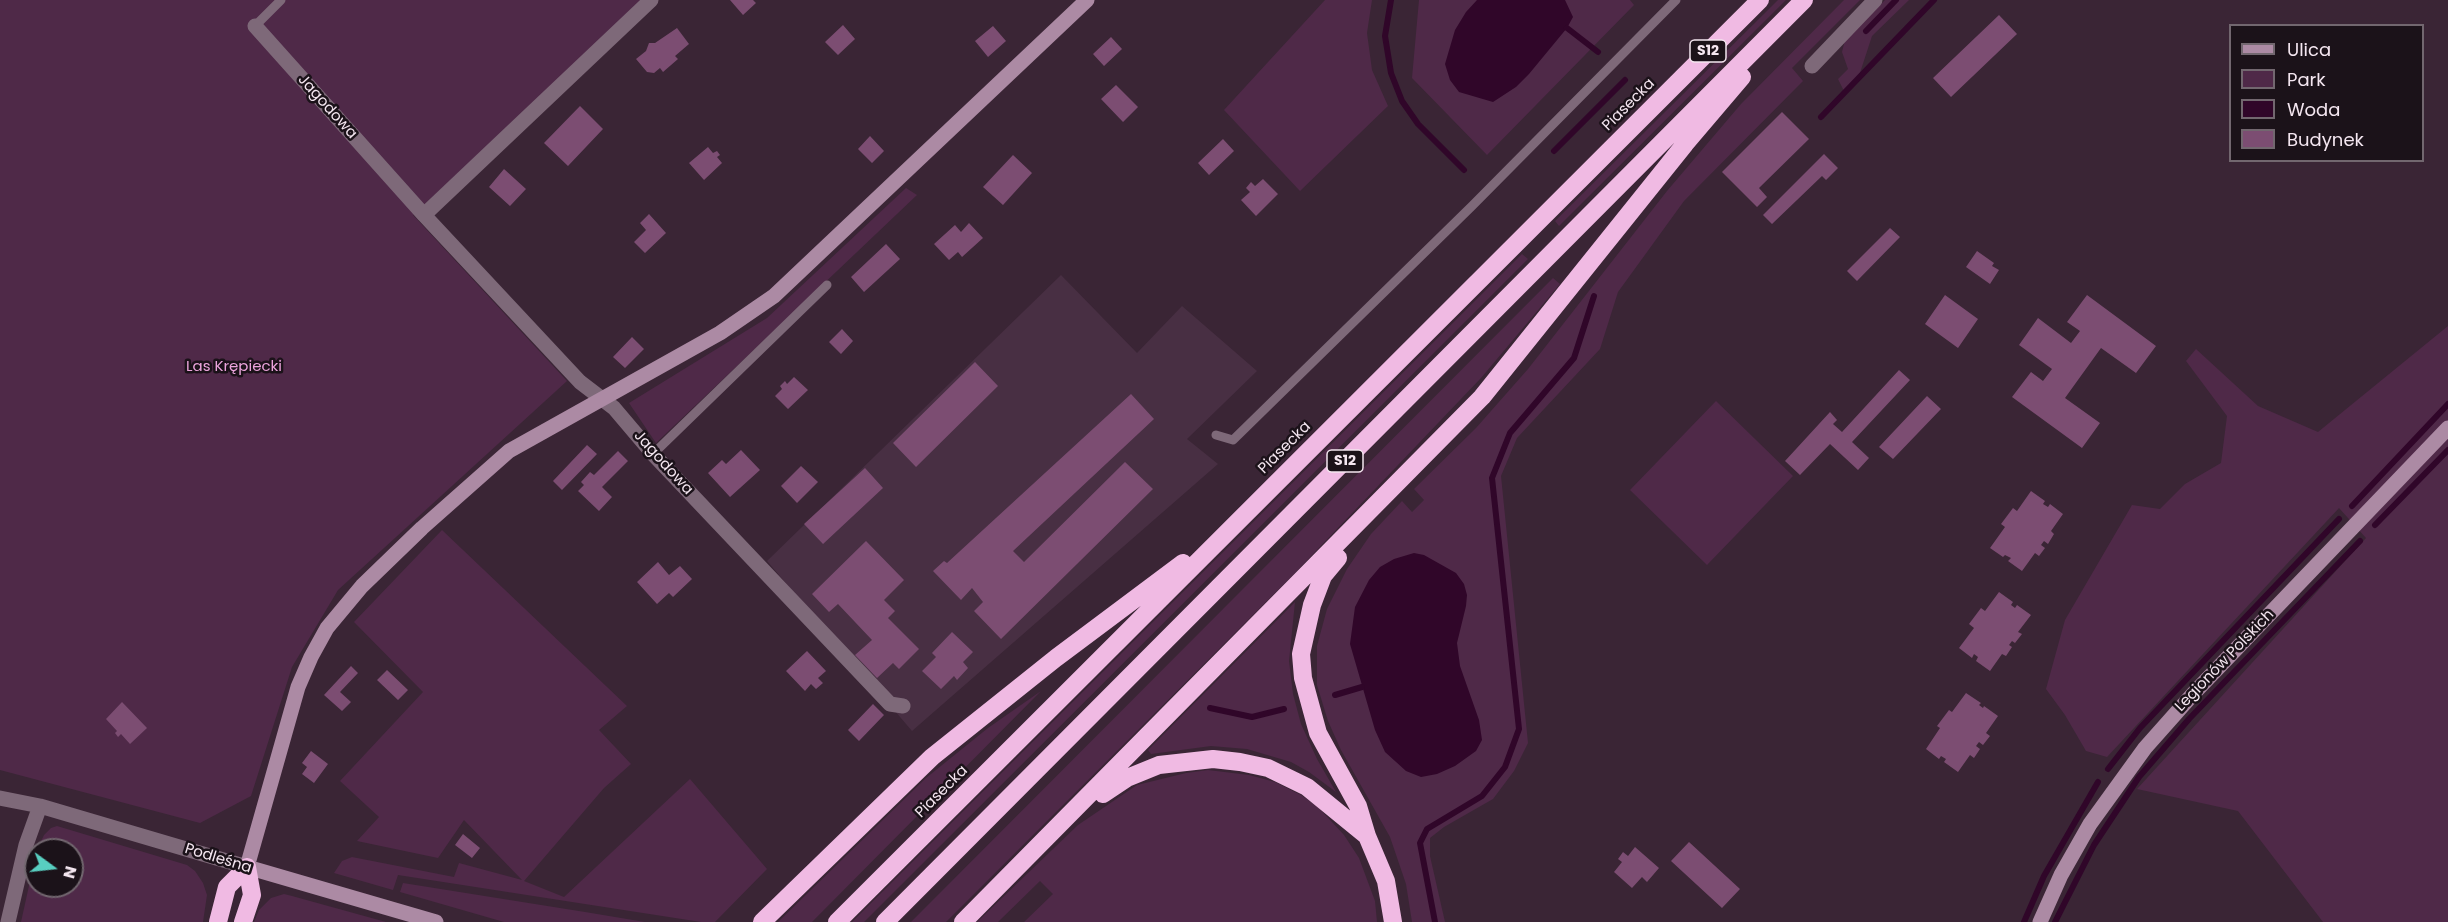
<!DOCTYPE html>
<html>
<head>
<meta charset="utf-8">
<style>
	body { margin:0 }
	#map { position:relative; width:2448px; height:922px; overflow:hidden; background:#3a2535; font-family:Poppins,sans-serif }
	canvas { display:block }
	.legend { position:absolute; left:2229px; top:24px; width:195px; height:138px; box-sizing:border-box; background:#1b1219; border:2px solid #72676f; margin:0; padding:8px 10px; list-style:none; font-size:18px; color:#f4e6f0 }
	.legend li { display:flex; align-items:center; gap:12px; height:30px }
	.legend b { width:30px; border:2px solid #72676f }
	.north { position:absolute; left:24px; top:838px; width:60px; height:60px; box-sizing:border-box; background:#1b1219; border:2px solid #72676f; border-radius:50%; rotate:105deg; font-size:16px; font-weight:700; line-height:24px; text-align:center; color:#f4e6f0 }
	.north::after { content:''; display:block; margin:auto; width:21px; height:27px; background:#58cec0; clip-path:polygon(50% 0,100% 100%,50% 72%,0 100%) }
</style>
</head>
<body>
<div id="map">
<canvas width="2448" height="922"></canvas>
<ul class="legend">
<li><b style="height:8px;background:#ac8aa4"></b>Ulica</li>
<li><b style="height:16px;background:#4f2948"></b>Park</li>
<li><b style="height:16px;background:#300629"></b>Woda</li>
<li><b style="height:16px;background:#7c4d72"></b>Budynek</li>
</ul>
<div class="north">N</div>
</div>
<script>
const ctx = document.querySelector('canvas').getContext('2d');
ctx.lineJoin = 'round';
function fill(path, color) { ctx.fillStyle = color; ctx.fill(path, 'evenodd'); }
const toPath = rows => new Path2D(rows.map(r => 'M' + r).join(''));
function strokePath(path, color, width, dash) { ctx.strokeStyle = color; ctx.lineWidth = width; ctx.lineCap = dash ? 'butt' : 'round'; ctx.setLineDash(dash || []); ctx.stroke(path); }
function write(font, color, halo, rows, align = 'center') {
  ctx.font = font + ' Poppins,sans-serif'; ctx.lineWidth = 5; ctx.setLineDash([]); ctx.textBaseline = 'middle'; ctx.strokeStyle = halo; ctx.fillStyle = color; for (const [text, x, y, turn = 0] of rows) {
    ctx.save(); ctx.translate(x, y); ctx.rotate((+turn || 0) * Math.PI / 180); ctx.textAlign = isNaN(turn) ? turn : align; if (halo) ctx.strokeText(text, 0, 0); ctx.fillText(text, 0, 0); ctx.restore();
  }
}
const built = toPath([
	[1061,275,1137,353,1182,306,1257,371,1187,439,1218,464,912,731,767,561]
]);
const green = toPath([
	[0,0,644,0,413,215,567,381,338,590,292,667,251,796,200,823,0,770],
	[1325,0,1372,0,1367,33,1372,70,1388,106,1300,191,1224,110],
	[1419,0,1630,0,1634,5,1487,155,1412,78],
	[1778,0,1786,0,1559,226,1555,221],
	[1844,0,1860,0,1792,68,1803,81,1684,201,1618,292,1600,349,1517,438,1501,476,1528,743,1514,771,1493,799,1444,827,1430,838,1430,856,1445,922,1412,922,1406,884,1390,837,1341,750,1328,721,1317,685,1317,646,1327,609,1347,569,1371,534,1402,501,1412,512,1424,500,1414,489,1476,428,1528,369,1667,191,1741,104],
	[1885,0,1909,0,1872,36,1857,82,1845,93,1838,79,1848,69,1842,52,1845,40],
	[906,188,917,195,656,443,629,403,767,318],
	[1522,254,1528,259,864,922,852,922],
	[1553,278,1560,284,1481,378,1294,574,946,922,911,922],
	[2448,326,2448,922,2323,922,2238,811,2137,789,2366,538,2339,508,2107,757,2086,751,2065,715,2046,689,2065,620,2132,505,2160,509,2185,484,2221,463,2227,416,2186,361,2196,349,2258,406,2318,432],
	[1716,401,1793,476,1707,565,1630,490],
	[442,530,627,706,599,730,631,764,604,788,524,881,564,897,690,779,767,869,715,922,701,922,398,875,393,890,334,873,342,861,352,857,454,877,459,863,522,880,464,820,438,858,357,841,379,817,340,781,423,692,354,622],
	[1295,602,1289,661,1293,694,1301,724,1317,759,1336,792,1309,772,1291,762,1247,749,1211,746,1151,754,1148,750],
	[1041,691,812,922,778,922,926,778,988,728],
	[1208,770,1249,775,1275,782,1301,795,1318,807,1344,835,1359,858,1375,901,1377,922,1024,922,1053,894,1040,881,998,922,977,922,1078,825,1137,785,1186,773],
	[57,826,187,865,195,871,203,883,207,895,203,922,21,922,36,854,36,886,72,886,72,850,37,850,44,835,51,828],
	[403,883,585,912,645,922,504,922,400,892],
	[284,894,292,896,386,922,254,922,259,910,271,898]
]);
const water = toPath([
	[1477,0,1565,0,1573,17,1567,28,1529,74,1516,87,1493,102,1459,92,1450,80,1445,64,1455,30,1466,12],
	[1414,553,1424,555,1456,573,1464,584,1467,595,1466,606,1457,643,1460,666,1479,720,1482,740,1476,751,1455,766,1437,774,1421,777,1406,771,1385,752,1375,730,1350,644,1355,607,1369,580,1380,567,1394,559]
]);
const stream = toPath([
	[1391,0,1385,36,1391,73,1402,101,1418,124,1464,170],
	[1567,28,1598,52],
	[1866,31,1896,0],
	[1821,117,1934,0],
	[1554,151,1625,80],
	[2352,506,2448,404],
	[2375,525,2448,450],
	[1335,695,1362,687],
	[1210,708,1252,717,1284,709],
	[2108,769,2140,728,2339,519],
	[1435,922,1420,843,1427,829,1482,796,1505,767,1519,729,1492,478,1510,433,1574,358,1594,296],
	[2024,922,2044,876,2098,782],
	[2055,922,2094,845,2139,777,2189,719,2360,541]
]);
const building = toPath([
	[730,0,753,0,756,3,743,15],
	[1999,15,2017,34,1951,97,1933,78],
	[843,25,855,39,838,55,825,42],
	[993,26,1006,41,988,57,975,41],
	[677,28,689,44,675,56,678,59,663,72,660,68,654,73,647,72,636,59,646,51,649,43,655,43],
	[1111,37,1122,49,1104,66,1093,54],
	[1116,85,1138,107,1123,122,1101,99],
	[580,106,603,129,568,166,544,143],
	[1782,112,1809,139,1759,188,1767,197,1757,207,1722,172],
	[870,136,884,151,872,163,858,149],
	[1223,139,1234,151,1209,175,1198,163],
	[708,147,713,153,717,151,720,155,717,157,722,163,704,180,689,163],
	[1824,154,1838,168,1826,180,1822,176,1772,224,1763,215],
	[1013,155,1032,173,1003,205,983,187],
	[504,169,526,189,510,206,489,187],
	[1263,179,1278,194,1256,216,1241,200,1250,192,1246,188,1251,182,1255,186],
	[649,214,666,233,645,253,634,242,646,230,640,223],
	[969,223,983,238,962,257,958,252,949,260,934,244,955,225,961,232],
	[1890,228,1900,237,1857,281,1847,271],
	[886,244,900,259,864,292,851,277],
	[1977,251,1994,263,1992,266,1999,270,1990,284,1966,267],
	[1945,295,1978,319,1958,348,1925,324],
	[2087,295,2156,346,2136,373,2101,348,2065,398,2100,423,2082,448,2012,397,2031,372,2043,381,2052,369,2019,345,2038,318,2071,343,2080,331,2067,322],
	[842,329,853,341,841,354,829,342],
	[632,337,644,349,625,368,613,357],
	[975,362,998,386,916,467,893,443],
	[1899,370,1910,380,1852,442,1869,458,1858,470,1830,444,1800,475,1785,461,1830,412,1837,420,1833,424,1842,432],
	[794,377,808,390,788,409,775,396,782,389,780,386,785,381,787,384],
	[1131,394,1154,419,1013,551,1024,562,1125,462,1153,489,1001,639,974,611,983,602,972,588,961,600,933,571,944,561,947,563],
	[1927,396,1941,409,1893,459,1879,447],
	[587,445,597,454,562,490,553,481],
	[741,450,760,470,730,497,708,473,722,460,726,464],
	[618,451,628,461,602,487,612,497,599,511,578,491,584,485,581,482,590,472,594,475],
	[801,466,818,482,797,503,781,486],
	[865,468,883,488,823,544,804,524],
	[2031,491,2045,501,2043,504,2048,507,2050,504,2063,514,2051,531,2054,534,2048,544,2044,541,2041,545,2045,548,2039,556,2035,553,2022,571,2008,561,2011,558,2005,555,2003,557,1990,548,2005,527,2001,524,2013,508,2017,511],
	[866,541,904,580,884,600,895,611,888,618,919,649,899,669,893,663,877,678,855,655,872,640,838,604,829,612,812,594],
	[658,562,669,575,680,566,692,579,673,597,669,593,657,604,637,582],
	[1999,592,2013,602,2011,605,2015,608,2017,605,2031,615,2018,632,2022,634,2015,643,2012,641,2009,645,2012,647,2006,656,2002,654,1990,671,1976,661,1978,657,1974,654,1972,658,1959,648,1974,628,1969,624,1981,608,1985,611],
	[952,632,973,652,963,662,968,668,957,680,954,676,941,689,922,671,936,657,932,653],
	[807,651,826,671,818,678,823,683,816,689,811,684,805,691,786,671],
	[351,666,358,673,340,692,351,702,342,711,324,695],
	[387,670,408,690,398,700,377,680],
	[1966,693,1981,703,1979,705,1983,708,1984,706,1998,716,1986,733,1990,736,1983,745,1979,742,1976,746,1980,749,1974,758,1970,755,1958,772,1944,762,1946,759,1941,756,1939,759,1926,749,1940,728,1937,726,1949,710,1952,712],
	[122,702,147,728,130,744,121,734,118,737,115,733,117,731,106,719],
	[873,704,884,715,859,741,848,730],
	[311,751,328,764,314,783,302,774,307,767,302,763],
	[463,834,480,848,472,858,455,845],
	[1689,842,1740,889,1722,908,1671,861],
	[1635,847,1659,868,1647,882,1642,877,1632,888,1614,872,1622,862,1618,859,1623,852,1628,856]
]);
const lane = toPath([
	[255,26,281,0],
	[1216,435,1233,440,1472,206,1676,0],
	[653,454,827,285]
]);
const street = toPath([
	[651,0,424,215,580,382,614,408,653,454,890,704,903,706],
	[255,26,424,215],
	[1812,66,1875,0],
	[0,798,40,806,247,867],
	[8,922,26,845,40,806]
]);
const secondary = toPath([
	[436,922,247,867,298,687,311,657,327,628,362,586,422,528,509,451,720,333,774,296,1087,0],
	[2040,922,2061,875,2090,824,2145,748,2193,694,2448,428]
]);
const highway = toPath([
	[1338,558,1323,576,1312,605,1301,654,1303,678,1318,733,1358,806,1367,836,1386,881,1393,922],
	[1103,794,1127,778,1159,765,1213,759,1240,762,1268,768,1307,787,1367,836],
	[218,922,227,887,247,867],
	[243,922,252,895,247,867],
	[762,922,932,757,1056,658,1183,563],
	[837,922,1760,0],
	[885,922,1804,0],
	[963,922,1482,397,1685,144,1742,77]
]);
const shields = [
	[1708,51,36],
	[1345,461,36]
];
const shieldNames = [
	["S12",1708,51],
	["S12",1345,461]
];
const streetNames = [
	["Piasecka",1629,105,-45],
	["Jagodowa",327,107,48],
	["Piasecka",1285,448,-45],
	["Jagodowa",663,463,48],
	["Legionów Polskich",2225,661,-46],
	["Piasecka",942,792,-45],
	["Podleśna",218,859,17]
];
const parkNames = [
	["Las Krępiecki",234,367]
];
fill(built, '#482f43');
fill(green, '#4f2948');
fill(water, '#300629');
strokePath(stream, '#300629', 6);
fill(building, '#7c4d72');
strokePath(lane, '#7e6979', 9);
strokePath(street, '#7e6979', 15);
strokePath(secondary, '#ac8aa4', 15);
strokePath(highway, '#f0bae3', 18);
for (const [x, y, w] of shields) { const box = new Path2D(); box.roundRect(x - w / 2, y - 11, w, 22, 4.5); ctx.fillStyle = '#1b1219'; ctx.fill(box); strokePath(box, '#f4e6f0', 1.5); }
write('bold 14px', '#f4e6f0', null, shieldNames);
write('15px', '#f4e6f0', '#1b1219', streetNames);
write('15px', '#eca4dc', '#1b1219', parkNames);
</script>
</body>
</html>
